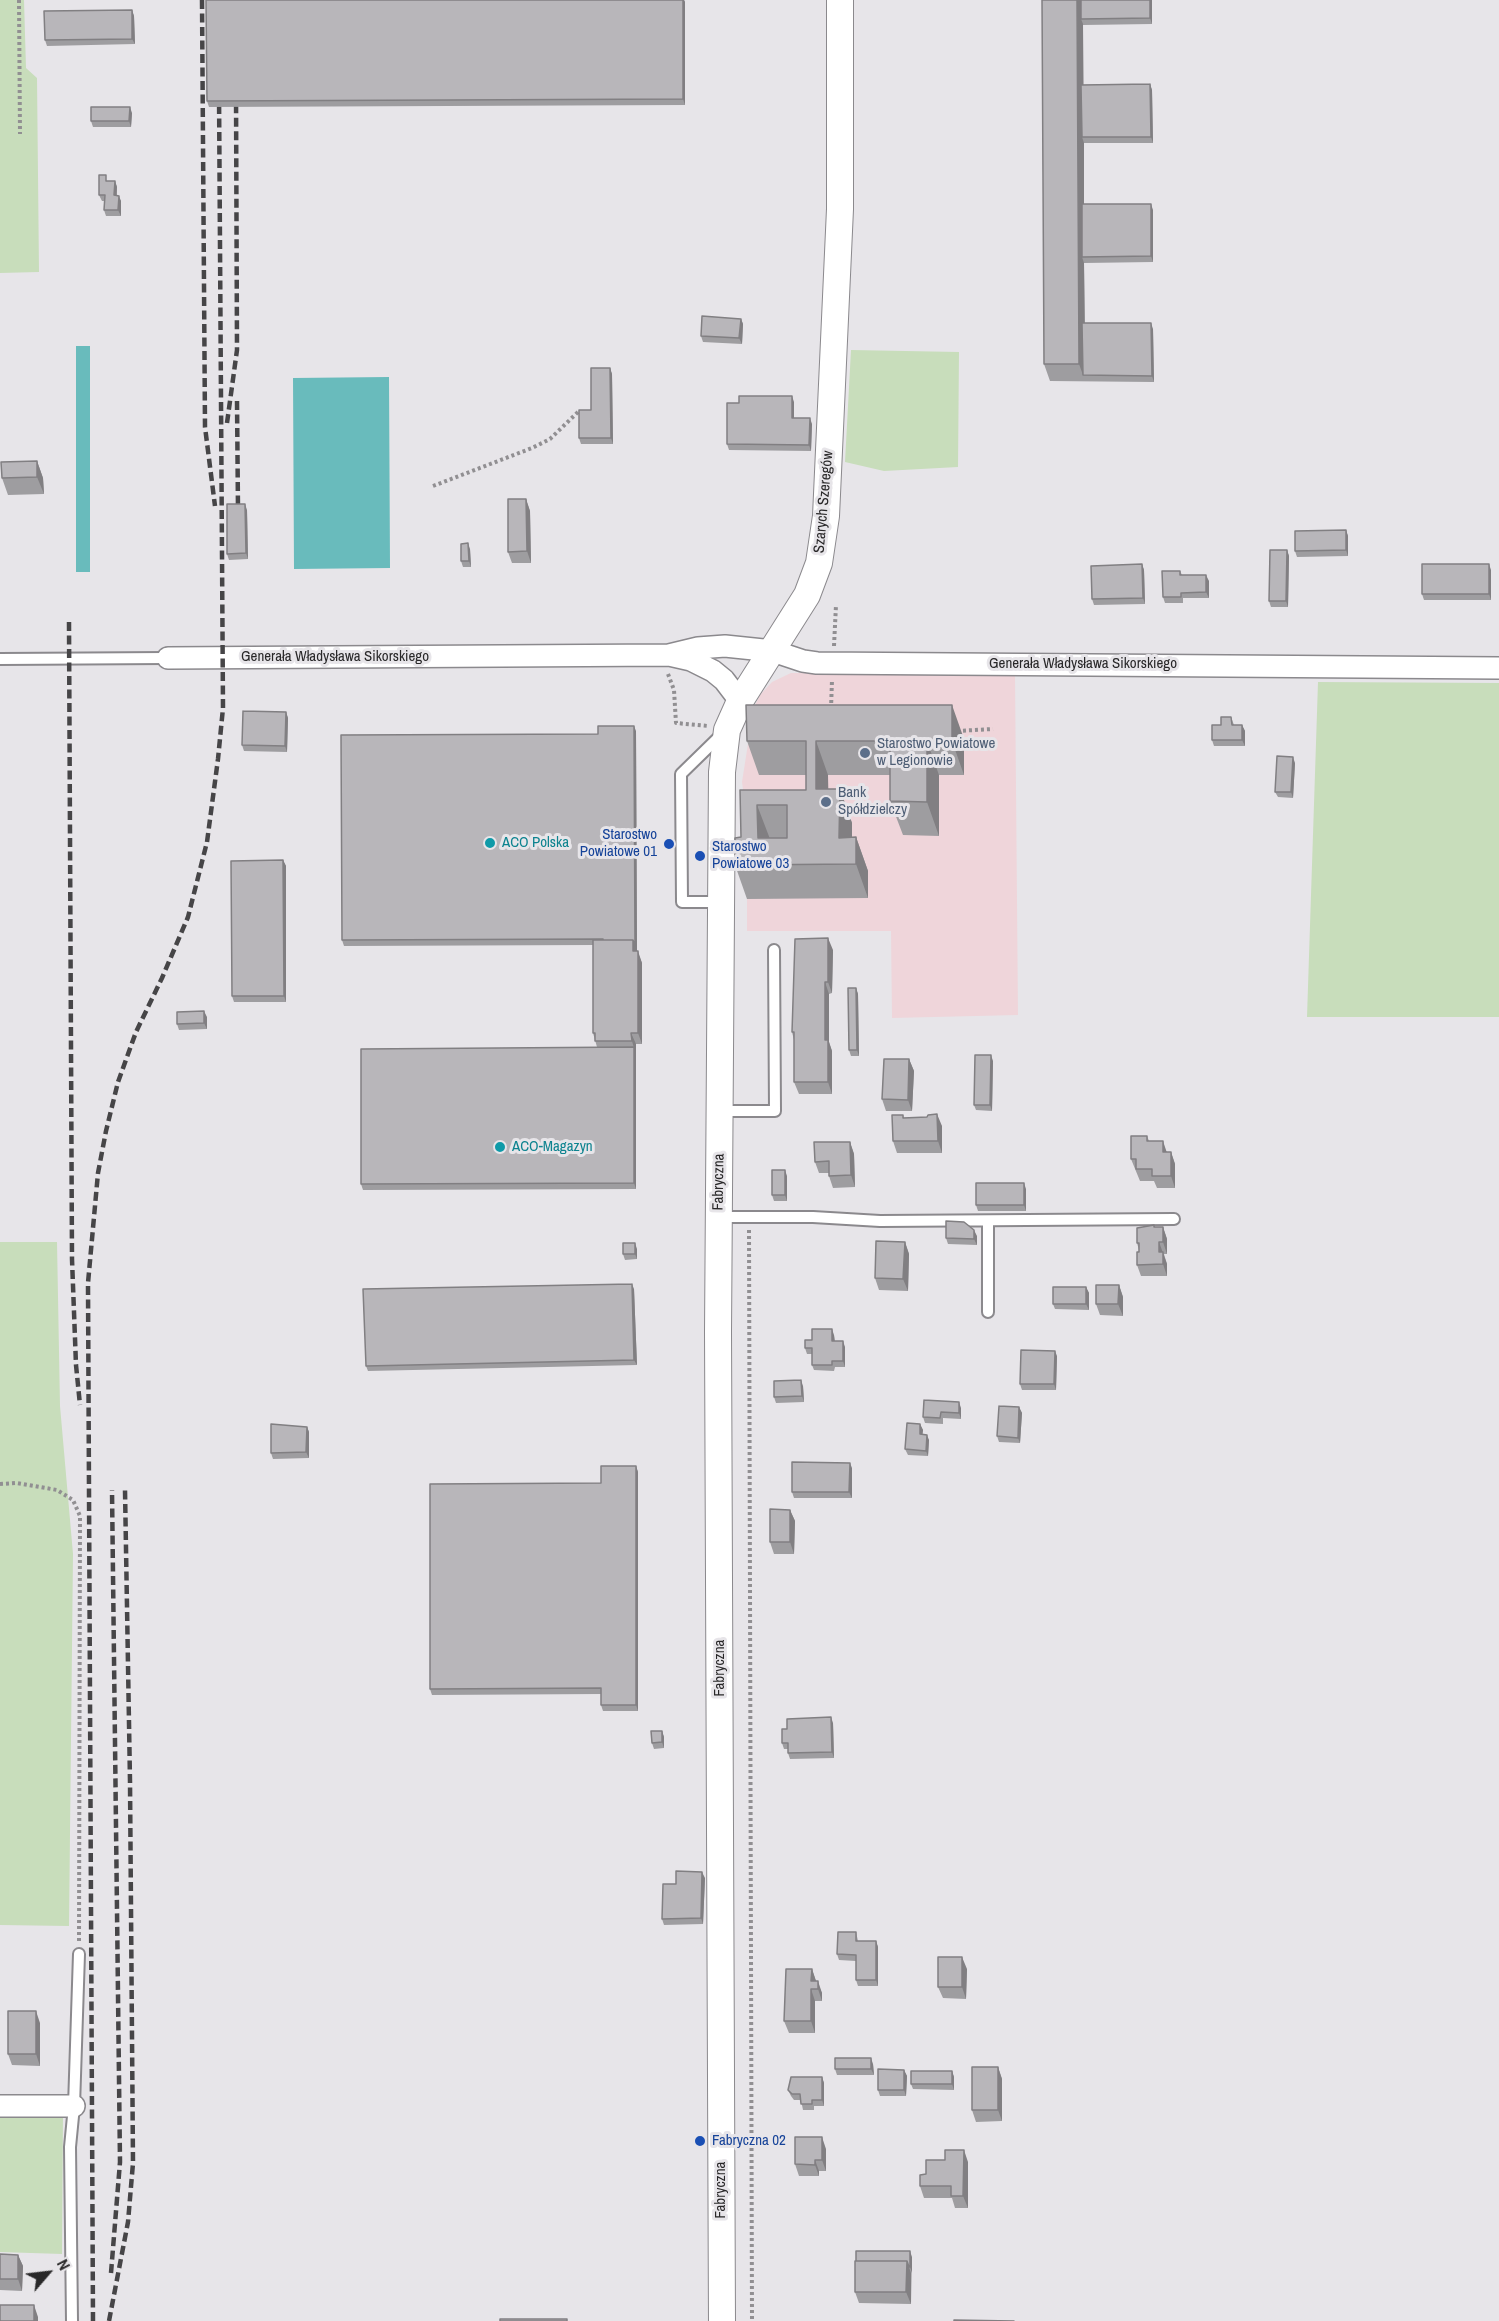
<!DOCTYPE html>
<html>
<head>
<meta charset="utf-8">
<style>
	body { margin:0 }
	#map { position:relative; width:1499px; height:2321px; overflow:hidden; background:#e7e5e9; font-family:"Archivo Narrow",sans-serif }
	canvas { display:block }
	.north { position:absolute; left:18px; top:2243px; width:60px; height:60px; -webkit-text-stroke:4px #e7e5e9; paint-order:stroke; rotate:62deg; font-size:16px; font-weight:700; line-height:24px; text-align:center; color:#292829 }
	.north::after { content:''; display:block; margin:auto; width:21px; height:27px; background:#292829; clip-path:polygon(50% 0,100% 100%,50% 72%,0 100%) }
</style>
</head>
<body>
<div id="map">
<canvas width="1499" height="2321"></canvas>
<div class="north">N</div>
</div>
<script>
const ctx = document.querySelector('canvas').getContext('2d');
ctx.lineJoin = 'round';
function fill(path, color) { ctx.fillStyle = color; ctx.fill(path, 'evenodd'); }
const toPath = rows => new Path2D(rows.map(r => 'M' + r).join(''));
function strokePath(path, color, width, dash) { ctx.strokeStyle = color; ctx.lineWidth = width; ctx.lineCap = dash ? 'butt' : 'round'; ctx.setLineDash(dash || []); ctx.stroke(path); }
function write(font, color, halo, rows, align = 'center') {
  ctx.font = font + ' "Archivo Narrow",sans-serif'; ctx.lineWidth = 6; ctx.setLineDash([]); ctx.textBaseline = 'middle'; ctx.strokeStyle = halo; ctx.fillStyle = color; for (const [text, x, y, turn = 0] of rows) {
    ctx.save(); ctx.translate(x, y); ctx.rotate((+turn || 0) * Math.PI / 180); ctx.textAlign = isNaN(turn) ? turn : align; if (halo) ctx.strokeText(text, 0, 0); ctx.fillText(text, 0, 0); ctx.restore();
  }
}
const commercial = toPath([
	[791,673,1015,674,1018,1015,892,1018,891,931,747,931,747,819,742,782,750,731,750,725,746,724,760,695,772,682]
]);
const green = toPath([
	[0,0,24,0,26,68,37,78,39,272,0,273],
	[851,350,959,352,958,467,884,471,845,462],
	[1318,682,1499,683,1499,1017,1307,1017],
	[0,1242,57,1242,60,1406,73,1554,69,1926,0,1925],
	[63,2113,62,2254,0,2252,0,2115]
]);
const water = toPath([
	[76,346,90,346,90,572,76,572],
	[389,377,390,568,294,569,293,378]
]);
const path = toPath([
	[19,0,20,134],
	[433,486,532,448,550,439,579,411],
	[834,646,836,605],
	[668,674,674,690,676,723,708,726],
	[831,709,832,680],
	[957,731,993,729],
	[749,1230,752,2321],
	[0,1484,17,1483,57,1490,73,1500,80,1516,79,1942]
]);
const service = toPath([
	[0,659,168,658],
	[722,902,682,902,681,774,722,734],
	[720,1111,775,1111,774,950],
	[719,1217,813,1217,880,1221,1174,1219],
	[988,1221,988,1312],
	[72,2321,70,2147,74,2106,79,1954]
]);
const minor = toPath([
	[669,655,698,648,725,646,773,651,803,661,817,663,1499,668],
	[168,658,669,655,691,660,713,671,724,680,740,701],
	[0,2106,74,2106]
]);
const tertiary = toPath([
	[722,2321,718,1331,722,772,727,730,740,701,807,595,819,563,826,516,840,209,840,0]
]);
const rail = toPath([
	[202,0,205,427,215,506],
	[237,401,238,510],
	[227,423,237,350,236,91],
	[69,622,72,1259,76,1365,80,1405],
	[111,2273,120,2162,112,1490],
	[93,2321,88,1283,98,1173,106,1131,118,1082,136,1032,162,978,188,917,207,842,218,759,223,708,219,90],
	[109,2321,128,2222,133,2163,130,1781,125,1490]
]);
const wall = toPath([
	[206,0,684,0,685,2,685,105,209,107,207,101],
	[1042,0,1152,0,1152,24,1083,25,1083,24,1083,85,1150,84,1152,90,1153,143,1084,143,1084,204,1153,210,1153,262,1084,263,1085,323,1153,329,1154,382,1050,381,1044,364],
	[132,10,134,16,135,44,47,46,45,40],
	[132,113,131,127,93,127,91,121],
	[108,181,115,181,117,187,117,196,121,201,121,216,106,216,104,210,104,201,102,201,99,195],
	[741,319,743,324,742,344,703,342,701,336],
	[610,368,612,374,613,444,581,444,579,438],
	[794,402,794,418,812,424,811,451,729,450,727,444],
	[37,461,43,478,44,494,8,495,2,478],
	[526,499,530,511,531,563,512,563,508,552],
	[247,510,248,559,229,560,227,554],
	[1346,530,1348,536,1348,556,1297,557,1295,551],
	[470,549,471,567,463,567,461,561],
	[1287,550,1289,556,1288,607,1271,607,1269,601],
	[1142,564,1144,570,1145,604,1094,605,1092,599],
	[1491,570,1491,600,1424,600,1422,594],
	[1180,571,1182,575,1209,581,1209,598,1183,598,1183,603,1165,603,1163,597],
	[286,712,288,718,287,752,244,751,242,745],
	[1231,717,1234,725,1242,725,1245,731,1245,746,1214,746,1212,740,1221,725],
	[636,731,637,951,642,963,642,1044,636,1044,636,1189,363,1190,361,1184,597,1047,593,1033,593,945,344,946,342,940],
	[964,739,964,775,939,775,939,836,903,835,890,801,890,775,828,775,828,789,840,789,852,823,852,837,856,837,868,871,868,898,747,899,735,865,741,837,740,790,806,790,806,775,759,775,747,741],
	[1295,763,1293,798,1278,797,1275,792],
	[283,860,286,866,286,1002,234,1002,232,996],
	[833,950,832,993,829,994,829,1042,832,1051,832,1094,799,1094,794,1082,794,1040,792,1032],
	[856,988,858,994,859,1056,851,1056,849,1050],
	[207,1017,207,1029,179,1030,177,1024],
	[909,1059,914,1071,912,1111,886,1111,882,1099],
	[993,1061,992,1111,976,1110,974,1105],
	[903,1115,904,1118,927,1117,942,1126,942,1153,897,1153,893,1141],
	[1147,1136,1149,1141,1167,1152,1171,1152,1175,1164,1175,1188,1157,1188,1154,1181,1140,1181,1131,1159],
	[850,1142,854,1154,855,1187,833,1188,829,1176,829,1173,819,1173,815,1162],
	[787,1176,787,1201,774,1201,772,1195],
	[1026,1189,1026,1211,978,1211,976,1205],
	[1154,1225,1155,1227,1163,1227,1167,1239,1167,1254,1164,1254,1167,1264,1167,1276,1141,1276,1137,1265,1139,1250,1137,1243],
	[977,1236,977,1245,948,1244,946,1238],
	[905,1242,909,1254,908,1291,879,1290,875,1278],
	[637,1249,637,1259,625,1260,623,1254],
	[1119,1285,1123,1297,1123,1316,1100,1315,1096,1304],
	[1086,1287,1089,1293,1089,1310,1055,1309,1053,1304],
	[634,1289,637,1365,368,1371,366,1366],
	[834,1335,835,1341,845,1347,845,1367,835,1367,834,1371,814,1370,812,1365,812,1354,807,1354,805,1348,812,1340],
	[1057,1356,1056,1390,1022,1390,1020,1384],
	[803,1386,804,1402,776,1403,774,1397],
	[1019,1407,1022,1413,1020,1443,999,1442,997,1436],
	[961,1408,961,1419,943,1418,943,1424,925,1423,923,1417],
	[920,1424,923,1430,922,1434,929,1440,928,1456,908,1455,905,1449],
	[307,1427,309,1432,309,1458,273,1459,271,1453],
	[636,1466,638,1472,638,1711,603,1711,601,1705,601,1694,432,1695,430,1689,601,1483],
	[852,1468,852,1498,794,1498,792,1492],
	[790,1510,795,1521,794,1554,774,1554,770,1542],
	[833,1723,834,1758,790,1759,788,1753,788,1749,784,1749,782,1743],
	[662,1731,664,1737,664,1748,654,1749,652,1743],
	[705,1878,703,1924,664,1925,662,1919,676,1884],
	[856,1932,858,1941,876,1941,878,1947,878,1986,858,1986,856,1980,856,1961,839,1960,837,1954],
	[812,1969,816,1981,822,1993,822,2001,815,2001,815,2033,789,2033,784,2021],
	[967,1969,966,1999,943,1998,938,1987],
	[40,2023,40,2066,12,2065,8,2054],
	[873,2064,874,2075,837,2075,835,2069],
	[998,2067,1002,2079,1002,2121,976,2122,972,2110],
	[904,2070,907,2076,906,2096,880,2096,878,2090],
	[952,2071,954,2077,954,2090,913,2089,911,2084],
	[822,2077,824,2083,824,2106,814,2106,814,2110,803,2110,801,2100,794,2100,791,2096,788,2090],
	[826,2149,826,2171,819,2171,819,2176,799,2176,795,2164],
	[968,2162,968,2208,955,2208,952,2198,924,2198,920,2186,926,2174],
	[0,2254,18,2255,23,2266,22,2291,0,2290],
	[912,2257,911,2304,859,2303,855,2292]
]);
const shadedWall = toPath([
	[683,0,684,0,685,2,685,105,683,99],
	[1077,0,1083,0,1081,19,1083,24,1084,137,1082,137,1084,143,1084,257,1082,257,1084,263,1085,375,1083,375,1079,364],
	[1150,0,1152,0,1152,24,1150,18],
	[132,10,134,16,135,44,132,39],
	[1150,84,1152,90,1153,143,1151,137],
	[130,107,132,113,131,127,129,121],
	[115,181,117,187,116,201,114,195],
	[119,196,121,201,121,216,118,210],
	[1151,204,1153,210,1153,262,1151,256],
	[741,319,743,324,742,344,739,338],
	[1151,323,1153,329,1154,382,1152,376],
	[610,368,612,374,613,444,611,438],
	[792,396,794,402,794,424,792,418],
	[810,418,812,424,811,451,809,445],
	[37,461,43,478,44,494,37,477],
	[526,499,530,511,531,563,527,551],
	[245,504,247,510,248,559,246,553],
	[1346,530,1348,536,1348,556,1346,550],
	[468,543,470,549,471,567,469,561],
	[1287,550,1289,556,1288,607,1286,601],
	[1142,564,1144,570,1145,604,1143,598],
	[1489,564,1491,570,1491,600,1489,594],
	[1206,575,1209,581,1209,598,1206,592],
	[952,705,964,739,964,775,952,741],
	[286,712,288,718,287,752,285,746],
	[1242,725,1245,731,1245,746,1242,740],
	[634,726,636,731,637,952,635,946],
	[816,741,828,775,829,823,816,789],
	[927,741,939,775,939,836,927,802],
	[1293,757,1295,763,1293,798,1291,792],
	[840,789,852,823,852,864,839,838],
	[757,805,770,839,758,838],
	[856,837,868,871,868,898,856,864],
	[283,860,286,866,286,1002,284,996],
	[828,938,833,950,832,993,828,982],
	[633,940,637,952,633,951],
	[638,951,642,963,642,1044,638,1033],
	[825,982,829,994,829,1042,832,1051,832,1094,828,1082,825,1040],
	[856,988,858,994,859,1056,857,1050],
	[204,1011,207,1017,207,1029,204,1023],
	[631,1033,636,1044,636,1189,634,1183,634,1048,632,1041],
	[991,1055,993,1061,992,1111,990,1105],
	[909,1059,914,1071,912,1111,908,1100],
	[937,1114,942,1126,942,1153,938,1141],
	[1163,1141,1167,1153,1163,1152],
	[850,1142,854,1154,855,1187,851,1175],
	[1171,1152,1175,1164,1175,1188,1171,1176],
	[785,1170,787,1176,787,1201,785,1195],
	[1024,1183,1026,1189,1026,1211,1024,1205],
	[1163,1227,1167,1239,1167,1254,1163,1242],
	[974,1230,977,1236,977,1245,974,1239],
	[905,1242,909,1254,908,1291,903,1279],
	[1159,1242,1167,1264,1167,1276,1159,1252],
	[635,1243,637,1249,637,1259,635,1254],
	[632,1284,634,1289,637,1365,634,1360],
	[1119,1285,1123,1297,1123,1316,1118,1304],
	[1086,1287,1089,1293,1089,1310,1086,1304],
	[832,1329,834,1335,835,1347,832,1341],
	[843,1341,845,1347,845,1367,843,1361],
	[1055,1351,1057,1356,1056,1390,1054,1384],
	[801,1380,803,1386,804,1402,802,1396],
	[959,1402,961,1408,961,1419,959,1413],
	[1019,1407,1022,1413,1020,1443,1018,1438],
	[920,1424,923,1430,922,1440,920,1434],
	[307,1427,309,1432,309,1458,306,1452],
	[927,1435,929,1440,928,1456,926,1451],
	[850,1463,852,1468,852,1498,849,1492],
	[636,1466,638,1472,638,1711,636,1705],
	[790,1510,795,1521,794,1554,790,1542],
	[831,1717,833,1723,834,1758,832,1752],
	[662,1731,664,1737,664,1748,662,1742],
	[702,1872,705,1878,703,1924,701,1918],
	[876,1941,878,1947,878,1986,876,1980],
	[962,1957,967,1969,966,1999,962,1987],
	[812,1969,816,1981,811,1981],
	[818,1981,822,1993,822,2001,818,1989],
	[811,1989,815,2001,815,2033,811,2021],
	[36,2011,40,2023,40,2066,36,2054],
	[871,2058,873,2064,874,2075,871,2069],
	[998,2067,1002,2079,1002,2121,998,2110],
	[904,2070,907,2076,906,2096,904,2090],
	[952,2071,954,2077,954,2090,952,2084],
	[822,2077,824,2083,824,2106,822,2100],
	[822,2137,826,2149,826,2171,822,2160],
	[964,2150,968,2162,968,2208,963,2196],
	[815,2160,819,2171,819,2176,815,2165],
	[910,2251,912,2257,912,2273,910,2267],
	[18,2255,23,2266,22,2291,18,2279],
	[907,2261,911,2273,911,2304,906,2292],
	[34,2305,38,2317,38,2321,34,2321]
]);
const building = toPath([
	[206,0,683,0,683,99,207,101,206,0],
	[1042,0,1077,0,1079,364,1044,364,1042,0],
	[1081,0,1150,0,1150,18,1081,19,1081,0],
	[132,10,132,39,45,40,44,11,132,10],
	[1150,84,1151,137,1082,137,1081,85,1150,84],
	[91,107,130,107,129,121,91,121,91,107],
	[99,175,106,175,106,181,115,181,114,195,119,196,118,210,104,210,105,195,99,195,99,175],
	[1082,204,1151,204,1151,256,1082,257,1082,204],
	[702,316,741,319,739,338,701,336,702,316],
	[1082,323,1151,323,1152,376,1083,375,1082,323],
	[591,368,610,368,611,438,579,438,579,410,591,410,591,368],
	[739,396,792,396,792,418,810,418,809,445,727,444,727,403,739,403,739,396],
	[37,461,37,477,2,478,1,462,37,461],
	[508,499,526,499,527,551,508,552,508,499],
	[227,504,245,504,246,553,227,554,227,504],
	[1346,530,1346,550,1295,551,1295,531,1346,530],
	[468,543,469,561,461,561,461,544,468,543],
	[1270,550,1287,550,1286,601,1269,601,1270,550],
	[1142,564,1143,598,1092,599,1091,566,1142,564],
	[1422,564,1489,564,1489,594,1422,594,1422,564],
	[1162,571,1180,571,1180,575,1206,575,1206,592,1181,593,1181,597,1163,597,1162,571],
	[746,705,952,705,952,741,927,741,927,802,890,801,890,741,816,741,816,789,840,789,839,838,856,837,856,864,735,865,735,838,741,837,740,790,806,790,806,741,747,741,746,705],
	[757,805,787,805,787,838,758,838,757,805],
	[243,711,286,712,285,746,242,745,243,711],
	[1221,717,1231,717,1232,725,1242,725,1242,740,1212,740,1212,725,1221,725,1221,717],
	[598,726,634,726,635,946,633,940,603,940,603,939,342,940,341,735,598,734,598,726],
	[1277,756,1293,757,1291,792,1275,792,1277,756],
	[283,860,284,996,232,996,231,861,283,860],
	[828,938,828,982,825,982,825,1040,828,1040,828,1082,794,1082,794,1032,792,1032,795,939,828,938],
	[593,940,633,940,633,951,638,951,638,1033,631,1033,632,1041,595,1041,595,1033,593,1033,593,940],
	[848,988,856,988,857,1050,849,1050,848,988],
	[204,1011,204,1023,177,1024,177,1012,204,1011],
	[634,1047,634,1183,361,1184,361,1049,634,1047],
	[975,1055,991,1055,990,1105,974,1105,975,1055],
	[884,1059,909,1059,908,1100,882,1099,884,1059],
	[937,1114,938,1141,893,1141,892,1115,903,1115,903,1118,927,1117,928,1115,937,1114],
	[1131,1136,1147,1136,1147,1141,1163,1141,1163,1152,1171,1152,1171,1176,1152,1176,1152,1169,1136,1169,1136,1159,1131,1159,1131,1136],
	[814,1142,850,1142,851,1175,829,1176,829,1161,815,1162,814,1142],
	[772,1170,785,1170,785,1195,772,1195,772,1170],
	[976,1183,1024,1183,1024,1205,976,1205,976,1183],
	[946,1221,964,1222,974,1230,974,1239,946,1238,946,1221],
	[1154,1225,1154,1227,1163,1227,1163,1242,1159,1242,1159,1252,1163,1252,1163,1264,1137,1265,1137,1252,1139,1252,1139,1243,1137,1243,1137,1228,1154,1225],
	[876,1241,905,1242,903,1279,875,1278,876,1241],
	[623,1243,635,1243,635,1254,623,1254,623,1243],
	[632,1284,634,1360,366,1366,363,1289,632,1284],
	[1096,1285,1119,1285,1118,1304,1096,1304,1096,1285],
	[1053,1287,1086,1287,1086,1304,1053,1304,1053,1287],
	[812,1329,832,1329,832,1341,843,1341,843,1361,832,1361,832,1365,812,1365,812,1348,805,1348,805,1340,812,1340,812,1329],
	[1021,1350,1055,1351,1054,1384,1020,1384,1021,1350],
	[801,1380,802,1396,774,1397,774,1381,801,1380],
	[924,1400,959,1402,959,1413,941,1412,940,1418,923,1417,924,1400],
	[999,1406,1019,1407,1018,1438,997,1436,999,1406],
	[907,1423,920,1424,920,1434,927,1435,926,1451,905,1449,907,1423],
	[271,1424,307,1427,306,1452,271,1453,271,1424],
	[792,1462,850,1463,849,1492,792,1492,792,1462],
	[601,1466,636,1466,636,1705,601,1705,601,1688,430,1689,430,1484,601,1483,601,1466],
	[770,1509,790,1510,790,1542,770,1542,770,1509],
	[831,1717,832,1752,788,1753,788,1743,782,1743,782,1729,787,1729,787,1719,831,1717],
	[651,1731,662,1731,662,1742,652,1743,651,1731],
	[676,1871,702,1872,701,1918,662,1919,663,1884,676,1884,676,1871],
	[838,1932,856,1932,856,1941,876,1941,876,1980,856,1980,856,1955,837,1954,838,1932],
	[938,1957,962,1957,962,1987,938,1987,938,1957],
	[786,1969,812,1969,811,1981,818,1981,818,1989,811,1989,811,2021,784,2021,786,1969],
	[8,2011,36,2011,36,2054,8,2054,8,2011],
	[835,2058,871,2058,871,2069,835,2069,835,2058],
	[972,2067,998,2067,998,2110,972,2110,972,2067],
	[878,2069,904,2070,904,2090,878,2090,878,2069],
	[911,2071,952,2071,952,2084,911,2084,911,2071],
	[791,2077,822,2077,822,2100,812,2100,812,2104,801,2104,800,2094,792,2094,788,2090,791,2077],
	[795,2137,822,2137,822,2160,815,2160,815,2165,795,2164,795,2137],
	[945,2150,964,2150,963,2196,951,2196,951,2186,920,2186,920,2175,926,2174,926,2160,945,2160,945,2150],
	[856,2251,910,2251,910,2267,909,2267,907,2261,856,2261,856,2251],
	[0,2254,18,2255,18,2279,0,2279,0,2254],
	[855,2261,907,2261,906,2292,855,2292,855,2261],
	[0,2305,34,2305,34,2321,0,2321,0,2305],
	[500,2319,567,2319,567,2321,500,2321,500,2319],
	[954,2320,1014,2321,954,2321,954,2320]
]);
const markers = [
	[865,753,6,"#5c6f8a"],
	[826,802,6,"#5c6f8a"],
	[490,843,6,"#0f9aa8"],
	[669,844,6,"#1a4fb4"],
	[700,856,6,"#1a4fb4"],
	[500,1147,6,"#0f9aa8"],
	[700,2141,6,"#1a4fb4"]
];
const streetNames = [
	["Szarych Szeregów",824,502,-85],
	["Generała Władysława Sikorskiego",335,657],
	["Generała Władysława Sikorskiego",1083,664],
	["Fabryczna",719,1182,-89],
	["Fabryczna",720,1668,-90],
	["Fabryczna",721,2190,-90]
];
const serviceNames = [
	["Starostwo Powiatowe",877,744],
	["w Legionowie",877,761],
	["Bank",838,793],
	["Spółdzielczy",838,810]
];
const transitNames = [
	["Starostwo",657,835,"right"],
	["Powiatowe 01",657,852,"right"],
	["Starostwo",712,847],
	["Powiatowe 03",712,864],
	["Fabryczna 02",712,2141]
];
const cultureNames = [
	["ACO Polska",502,843],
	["ACO-Magazyn",512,1147]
];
fill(commercial, '#efd5da');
fill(green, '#c8ddbb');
fill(water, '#69bbbc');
strokePath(service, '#8b898d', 14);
strokePath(minor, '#8b898d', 24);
strokePath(tertiary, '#8b898d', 28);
strokePath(path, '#918f92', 4, [3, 3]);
strokePath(service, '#fff', 10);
strokePath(minor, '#fff', 21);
strokePath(tertiary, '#fff', 26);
strokePath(rail, '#464547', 4.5, [9, 4.5]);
fill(wall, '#9e9da0');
fill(shadedWall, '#817f82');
fill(building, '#b8b6ba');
strokePath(building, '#817f82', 1.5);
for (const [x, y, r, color] of markers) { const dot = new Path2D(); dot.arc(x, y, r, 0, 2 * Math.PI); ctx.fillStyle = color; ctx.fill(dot); strokePath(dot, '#e7e5e9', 2); }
write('15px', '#292829', '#e7e5e9', streetNames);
write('15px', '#4e5e75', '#e7e5e9', serviceNames, 'left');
write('15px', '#164399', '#e7e5e9', transitNames, 'left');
write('15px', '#0d838f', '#e7e5e9', cultureNames, 'left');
</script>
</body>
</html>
